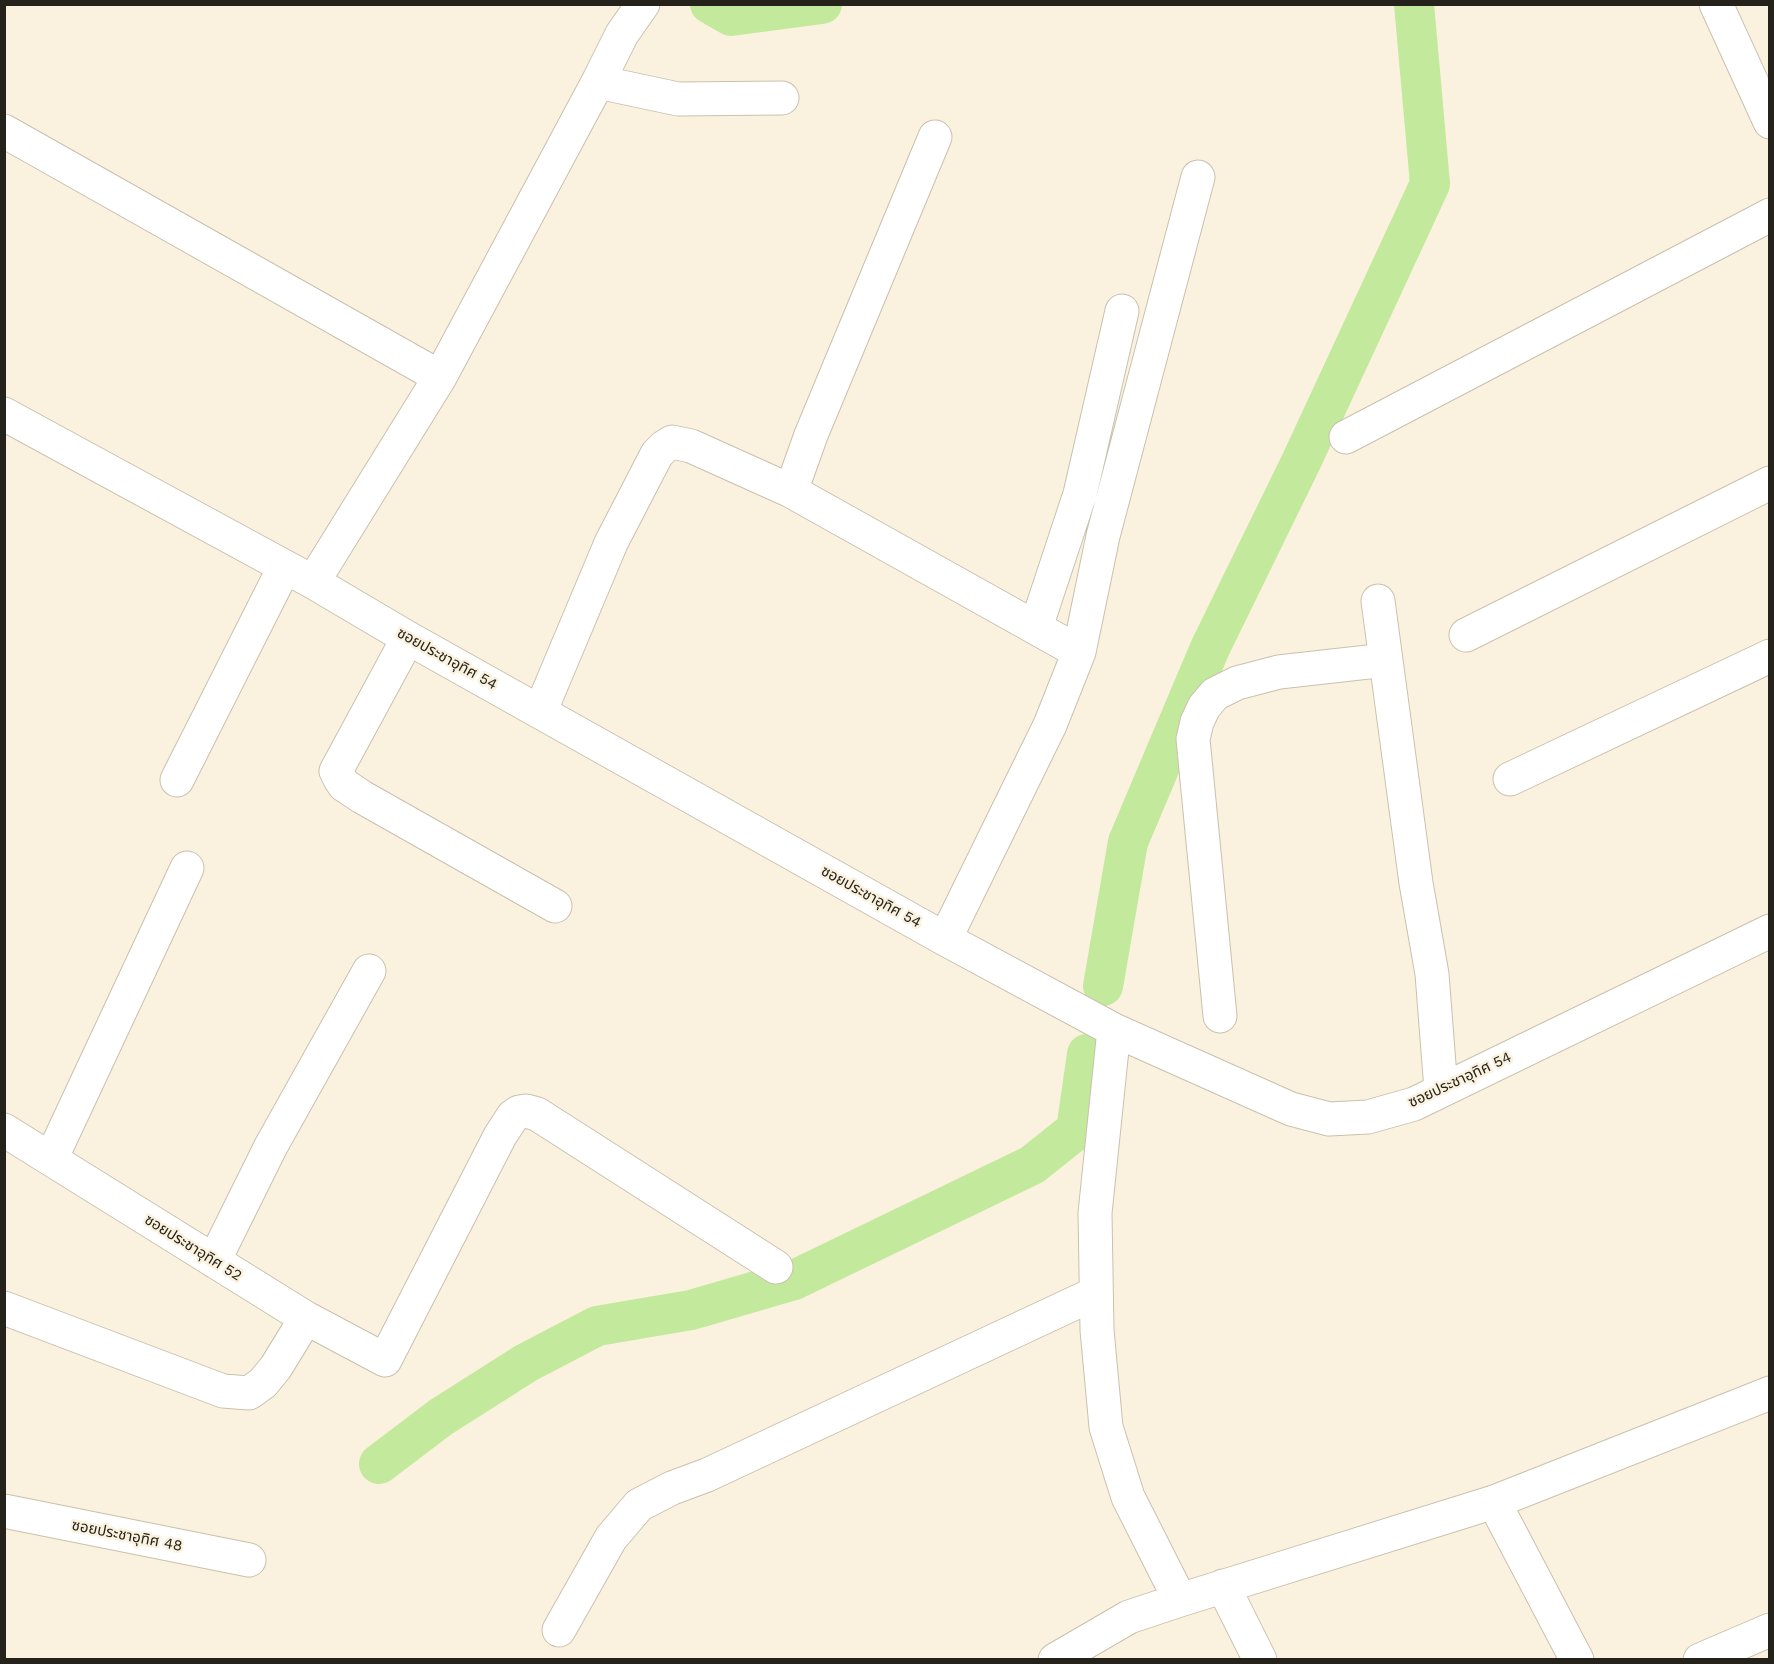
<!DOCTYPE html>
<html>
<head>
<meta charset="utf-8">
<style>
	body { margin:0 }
	#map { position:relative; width:1774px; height:1664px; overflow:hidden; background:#faf2de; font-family:"Work Sans",sans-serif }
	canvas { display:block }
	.frame { position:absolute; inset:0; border:6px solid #25221b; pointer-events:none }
</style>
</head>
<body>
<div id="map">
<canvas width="1774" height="1664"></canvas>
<div class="frame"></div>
</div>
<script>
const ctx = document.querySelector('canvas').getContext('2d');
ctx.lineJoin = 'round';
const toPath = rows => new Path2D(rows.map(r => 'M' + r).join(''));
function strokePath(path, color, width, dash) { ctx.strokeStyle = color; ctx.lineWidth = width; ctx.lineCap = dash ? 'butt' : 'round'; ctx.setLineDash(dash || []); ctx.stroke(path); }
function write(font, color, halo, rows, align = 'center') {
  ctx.font = font + ' "Work Sans","Noto Sans Thai",sans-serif'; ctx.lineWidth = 5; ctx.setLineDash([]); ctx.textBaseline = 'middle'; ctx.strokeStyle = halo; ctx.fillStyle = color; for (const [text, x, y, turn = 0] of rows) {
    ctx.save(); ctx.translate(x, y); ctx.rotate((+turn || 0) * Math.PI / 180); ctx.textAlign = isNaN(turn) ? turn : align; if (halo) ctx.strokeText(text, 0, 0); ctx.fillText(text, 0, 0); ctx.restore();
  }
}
const canal = toPath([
	[710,4,731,16,822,4],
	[1103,986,1128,842,1210,648,1301,462,1430,184,1414,4],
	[379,1464,441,1417,526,1363,597,1326,691,1310,794,1280,1032,1165,1076,1130,1087,1054]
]);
const minor = toPath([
	[1716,4,1770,122],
	[598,82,678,99,782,98],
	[4,131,440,377],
	[935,137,811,435,791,491,1079,652],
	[4,414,313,582,408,638,945,939,1114,1030,1291,1109,1329,1119,1368,1117,1414,1104,1770,931],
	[1346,437,1770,215],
	[313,582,440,377,598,82,622,34,643,4],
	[1378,601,1416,883,1432,974,1441,1090],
	[1036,627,1080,494,1122,311],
	[1466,635,1770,483],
	[408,638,336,771,340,779,344,785,362,797,555,906],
	[540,712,611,543,657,454,664,447,672,442,691,446,791,491],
	[1510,779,1770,656],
	[177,780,284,568],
	[945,939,1050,725,1079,652,1103,536,1198,177],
	[1220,1016,1193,739,1197,722,1204,707,1215,694,1237,683,1279,672,1386,660],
	[1114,1030,1095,1213,1097,1330,1106,1427,1128,1497,1180,1600],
	[4,1130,306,1318,385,1360,500,1136,513,1116,519,1112,526,1111,537,1114,776,1267],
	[51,1159,187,868],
	[214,1261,271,1146,369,971],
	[4,1308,223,1391,249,1393,263,1383,276,1367,306,1318],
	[1494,1502,1577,1660],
	[4,1511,249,1560],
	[1223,1586,1260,1660],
	[559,1630,611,1538,639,1505,672,1488,707,1475,1096,1293],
	[1055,1660,1129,1617,1180,1600,1494,1502,1770,1393],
	[1700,1660,1770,1630]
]);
const streetNames = [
	["ซอยประชาอุทิศ 54",447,659,29],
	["ซอยประชาอุทิศ 54",871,897,29],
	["ซอยประชาอุทิศ 54",1460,1080,-25],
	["ซอยประชาอุทิศ 52",193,1248,32],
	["ซอยประชาอุทิศ 48",127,1536,11]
];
strokePath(canal, '#c3e99d', 40);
strokePath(minor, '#c9c1ae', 35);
strokePath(minor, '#fff', 33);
write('15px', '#25221b', '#faf2de', streetNames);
</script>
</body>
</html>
